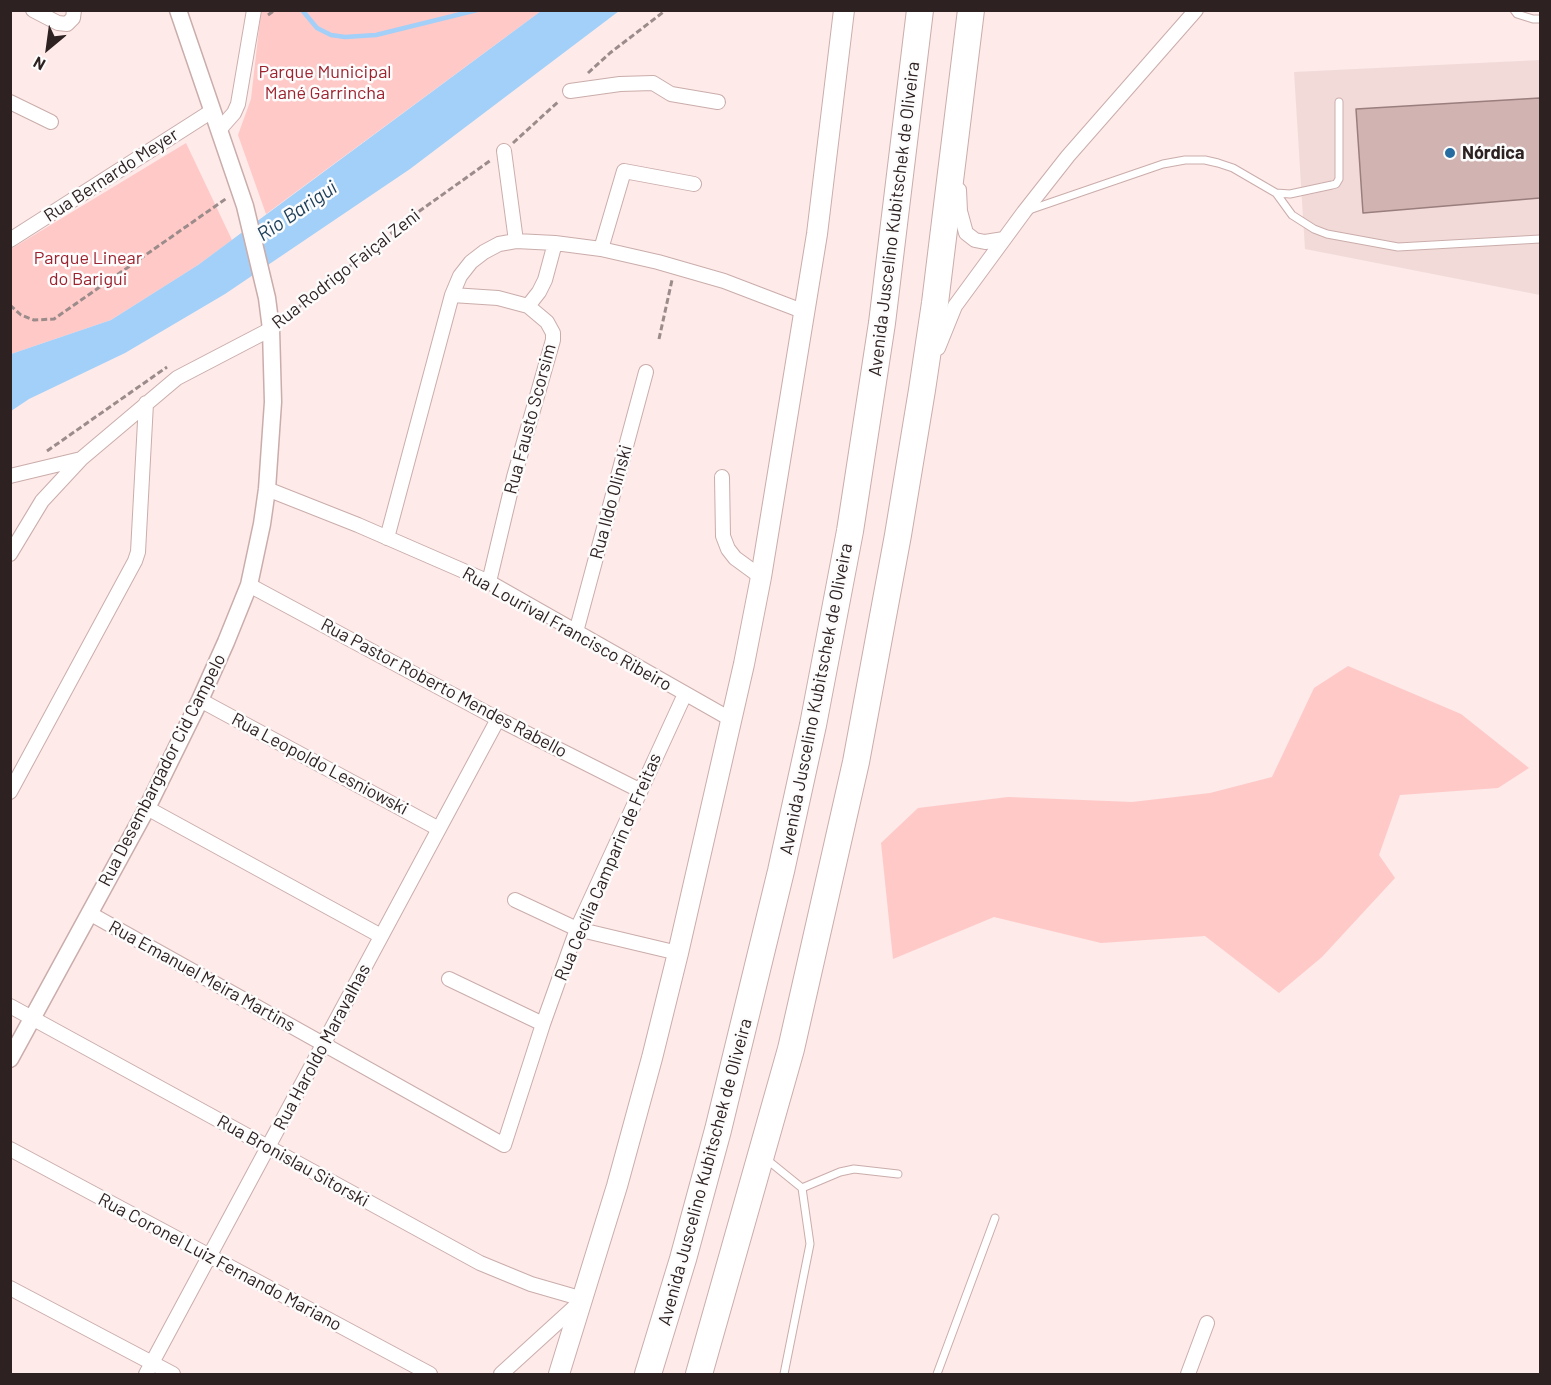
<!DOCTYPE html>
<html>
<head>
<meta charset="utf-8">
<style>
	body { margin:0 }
	#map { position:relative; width:1551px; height:1385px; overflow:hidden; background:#fdeae9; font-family:Barlow,sans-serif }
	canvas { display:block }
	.frame { position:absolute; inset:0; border:12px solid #2d2221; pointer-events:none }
	.north { position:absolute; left:18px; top:18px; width:60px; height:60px; -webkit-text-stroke:4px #fcfcfc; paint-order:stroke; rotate:209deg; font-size:16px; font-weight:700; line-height:24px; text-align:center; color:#2d2221 }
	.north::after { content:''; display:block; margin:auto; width:21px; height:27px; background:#2d2221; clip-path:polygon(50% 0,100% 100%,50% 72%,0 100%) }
</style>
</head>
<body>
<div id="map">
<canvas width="1551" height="1385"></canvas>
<div class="frame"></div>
<div class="north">N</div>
</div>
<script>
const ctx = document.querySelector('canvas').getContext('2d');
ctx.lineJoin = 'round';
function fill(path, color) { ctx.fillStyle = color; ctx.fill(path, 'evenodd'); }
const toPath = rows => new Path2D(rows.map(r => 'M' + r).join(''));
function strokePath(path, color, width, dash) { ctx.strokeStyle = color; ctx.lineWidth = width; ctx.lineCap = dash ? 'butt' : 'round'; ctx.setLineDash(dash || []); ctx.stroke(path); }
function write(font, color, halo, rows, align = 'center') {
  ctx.font = font + ' Barlow,sans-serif'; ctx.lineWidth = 5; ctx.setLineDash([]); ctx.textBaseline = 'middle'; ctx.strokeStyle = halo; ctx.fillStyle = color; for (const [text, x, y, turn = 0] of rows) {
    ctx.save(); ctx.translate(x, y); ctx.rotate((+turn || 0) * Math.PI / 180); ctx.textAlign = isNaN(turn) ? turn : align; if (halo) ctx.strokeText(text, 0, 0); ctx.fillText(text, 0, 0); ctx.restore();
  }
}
const built = toPath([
	[1540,60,1540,295,1305,249,1294,72]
]);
const green = toPath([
	[261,11,541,11,266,214,238,135,251,99],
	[186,143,232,240,198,265,111,320,11,354,11,249],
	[1348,666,1461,714,1529,768,1498,788,1400,795,1379,855,1395,878,1322,957,1279,993,1205,936,1101,943,994,917,893,959,881,843,918,808,1008,797,1132,802,1210,793,1272,777,1314,688]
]);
const water = toPath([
	[541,11,619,11,410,169,225,294,125,353,29,399,11,411,11,354,111,320,198,265]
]);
const stream = toPath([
	[302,10,317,28,331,35,345,37,376,35,477,10]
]);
const building = toPath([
	[1540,98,1540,198,1363,213,1356,109,1540,98]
]);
const path = toPath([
	[268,15,275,10],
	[588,73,610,53,666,10],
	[513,143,559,101],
	[10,305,21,315,34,320,54,319,227,198],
	[285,318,414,215,491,160],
	[659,339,672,280],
	[47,451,167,367]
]);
const service = toPath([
	[1514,10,1517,14,1533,19,1540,19],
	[1276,193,1292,215,1314,229,1327,234,1398,247,1540,239],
	[1029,210,1163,164,1185,160,1205,160,1218,163,1233,168,1276,193,1290,194,1332,185,1336,184,1339,179,1339,102],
	[765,1158,802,1188,810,1244,784,1374],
	[802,1188,840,1172,854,1169,898,1174],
	[937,1374,995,1218]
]);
const minor = toPath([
	[33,10,58,23,67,24,73,18,74,10],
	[570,91,620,84,653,83,671,94,718,102],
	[10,102,51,122],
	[219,130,234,113,238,104,254,10],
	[504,151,516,241],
	[959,190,960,211,966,233,975,240,985,242,1004,239],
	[10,240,212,111],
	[601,249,624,171,694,184],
	[452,295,498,298,528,306,547,322,553,333,553,340,514,477,489,582],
	[528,306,539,292,545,280,555,243],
	[938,348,955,306,1024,212,1068,156,1196,10],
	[10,476,81,459],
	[722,477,723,536,728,549,735,558,761,577],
	[267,489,358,525,489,582,732,720],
	[387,538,452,295,460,276,471,262,484,252,499,244,516,241,555,243,601,249,658,262,724,281,805,312],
	[10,554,42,501,81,459,177,378,271,329],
	[249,585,498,719,639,790],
	[576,632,646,372],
	[200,700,439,829],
	[10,792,135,561,138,552,146,403],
	[147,808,381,936],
	[515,900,577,929,678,953],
	[89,913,504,1145,543,1024,577,929,685,694],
	[449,979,543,1024],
	[10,1006,480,1263,531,1284,583,1299],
	[10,1149,430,1374],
	[10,1288,173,1374],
	[146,1374,498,719],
	[501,1374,579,1303],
	[1188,1374,1207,1323]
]);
const tertiary = toPath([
	[10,1059,147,808,200,700,226,642,249,585,262,524,267,489,273,402,271,329,267,298,245,206,178,10]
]);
const secondary = toPath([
	[559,1374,617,1186,652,1058,678,953,744,664,761,577,817,234,844,10]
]);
const motorway = toPath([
	[648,1374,683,1259,718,1130,781,871,813,725,850,531,882,323,920,10],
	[699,1374,791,1049,856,762,898,535,922,390,935,303,971,10]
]);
const markers = [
	[1450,153,6,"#276ca1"]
];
const parkNames = [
	["Parque Municipal",325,72],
	["Mané Garrincha",325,93],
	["Parque Linear",88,258],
	["do Barigui",88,279]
];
const poiNames = [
	["Nórdica",1462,153]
];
const streetNames = [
	["Rua Bernardo Meyer",111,175,-33],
	["Avenida Juscelino Kubitschek de Oliveira",894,219,-83],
	["Rua Rodrigo Faiçal Zeni",346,269,-38],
	["Rua Fausto Scorsim",530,419,-75],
	["Rua Ildo Olinski",611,502,-75],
	["Rua Lourival Francisco Ribeiro",567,629,29],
	["Rua Pastor Roberto Mendes Rabello",444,688,28],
	["Avenida Juscelino Kubitschek de Oliveira",816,699,-79],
	["Rua Leopoldo Lesniowski",320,764,28],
	["Rua Desembargador Cid Campelo",162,770,-63],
	["Rua Cecília Camparin de Freitas",608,867,-67],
	["Rua Emanuel Meira Martins",202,976,29],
	["Rua Haroldo Maravalhas",322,1047,-62],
	["Rua Bronislau Sitorski",293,1161,29],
	["Avenida Juscelino Kubitschek de Oliveira",705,1172,-75],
	["Rua Coronel Luiz Fernando Mariano",220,1262,28]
];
const waterNames = [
	["Rio Barigui",297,211,-34]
];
fill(built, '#f2dad9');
fill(green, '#fec9c7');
fill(water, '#a2d0f9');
strokePath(stream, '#a2d0f9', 4.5);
fill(building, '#d1b4b2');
strokePath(building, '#997e7d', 1.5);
strokePath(service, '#caadab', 9);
strokePath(minor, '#caadab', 16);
strokePath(tertiary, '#caadab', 19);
strokePath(secondary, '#caadab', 22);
strokePath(motorway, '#caadab', 28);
strokePath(path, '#9b8c8b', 3, [6, 3]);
strokePath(service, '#fff', 7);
strokePath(minor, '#fff', 14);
strokePath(tertiary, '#fff', 16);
strokePath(secondary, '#fff', 20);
strokePath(motorway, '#fff', 26);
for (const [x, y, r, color] of markers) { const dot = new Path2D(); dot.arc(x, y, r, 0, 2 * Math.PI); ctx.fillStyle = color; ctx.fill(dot); strokePath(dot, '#fcfcfc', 2); }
write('18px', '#9c232f', '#fcfcfc', parkNames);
write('bold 18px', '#2d2221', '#fcfcfc', poiNames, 'left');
write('18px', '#2d2221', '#fcfcfc', streetNames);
write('italic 20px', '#1b3d58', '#fcfcfc', waterNames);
</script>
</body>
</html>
